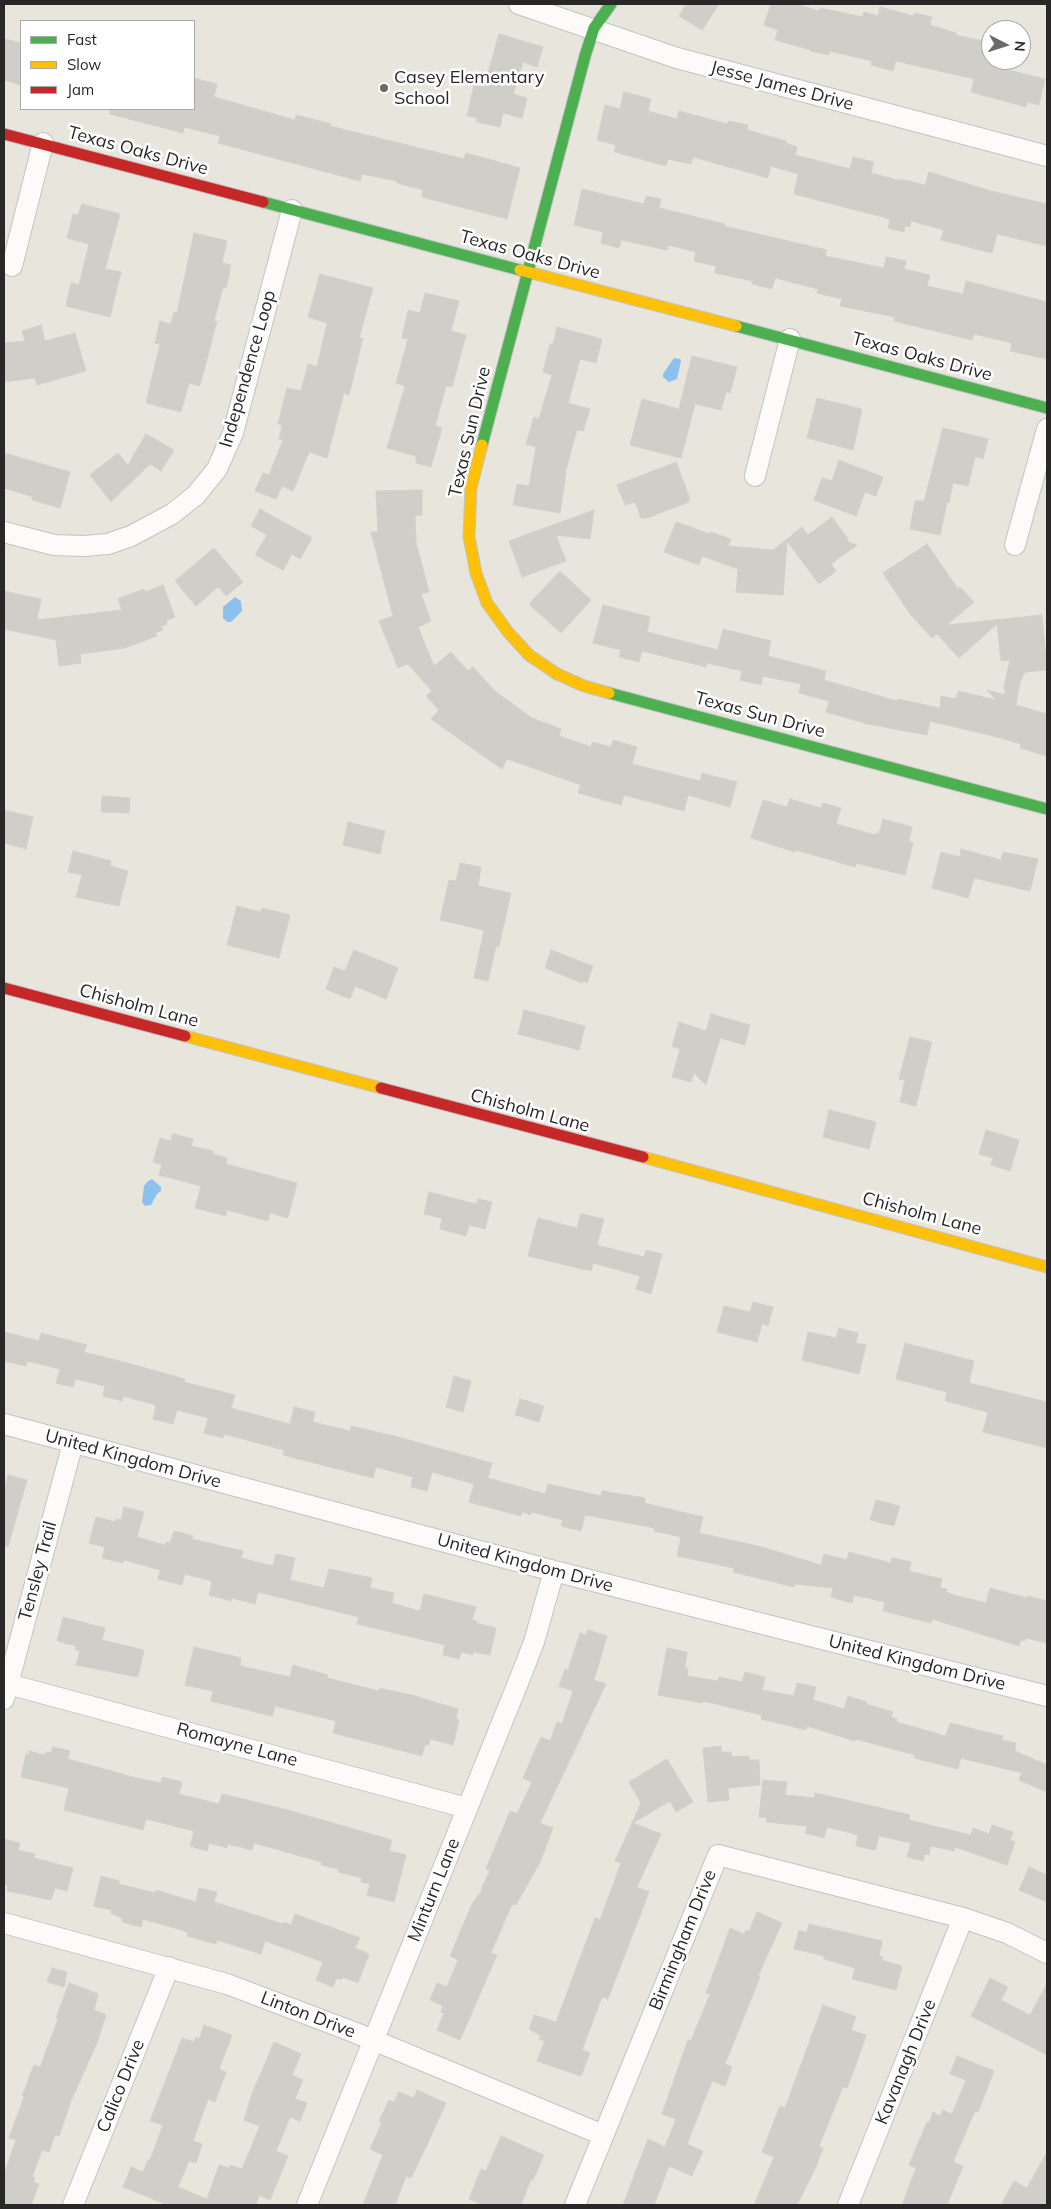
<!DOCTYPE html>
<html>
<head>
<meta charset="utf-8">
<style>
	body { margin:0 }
	#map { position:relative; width:1051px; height:2209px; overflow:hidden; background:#e8e5dd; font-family:Mulish,sans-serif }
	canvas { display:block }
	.frame { position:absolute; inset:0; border:5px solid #282828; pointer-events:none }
	.legend { position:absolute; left:20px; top:20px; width:175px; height:90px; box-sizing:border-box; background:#fff; border:1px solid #a9a9a9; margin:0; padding:6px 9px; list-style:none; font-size:15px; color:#282828 }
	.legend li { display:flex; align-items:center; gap:10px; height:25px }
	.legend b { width:25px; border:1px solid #a9a9a9 }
	.north { position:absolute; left:981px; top:20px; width:50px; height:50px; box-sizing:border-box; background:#fff; border:1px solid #a9a9a9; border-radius:50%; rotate:95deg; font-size:14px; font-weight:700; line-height:20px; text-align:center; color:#282828 }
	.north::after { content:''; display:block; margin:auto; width:18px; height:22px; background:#6b6a67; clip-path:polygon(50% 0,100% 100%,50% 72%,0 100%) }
</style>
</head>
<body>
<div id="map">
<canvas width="1051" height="2209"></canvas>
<div class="frame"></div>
<ul class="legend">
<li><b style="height:6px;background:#4caf50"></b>Fast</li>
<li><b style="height:6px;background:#ffc107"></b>Slow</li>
<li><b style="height:6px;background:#c62828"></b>Jam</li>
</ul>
<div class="north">N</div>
</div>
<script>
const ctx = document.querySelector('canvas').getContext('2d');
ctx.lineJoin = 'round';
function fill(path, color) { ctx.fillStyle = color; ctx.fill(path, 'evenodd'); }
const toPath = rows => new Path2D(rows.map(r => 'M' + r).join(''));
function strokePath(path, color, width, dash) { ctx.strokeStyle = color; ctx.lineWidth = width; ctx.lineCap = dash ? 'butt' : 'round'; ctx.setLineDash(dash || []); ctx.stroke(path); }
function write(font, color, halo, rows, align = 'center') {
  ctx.font = font + ' Mulish,sans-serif'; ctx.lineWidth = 5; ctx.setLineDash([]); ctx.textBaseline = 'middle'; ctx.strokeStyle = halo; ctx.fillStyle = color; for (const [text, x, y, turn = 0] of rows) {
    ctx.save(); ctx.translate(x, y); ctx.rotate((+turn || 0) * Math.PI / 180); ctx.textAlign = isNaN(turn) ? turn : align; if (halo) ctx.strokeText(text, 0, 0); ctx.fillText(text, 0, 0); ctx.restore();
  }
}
const water = toPath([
	[674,358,680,359,681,361,677,379,669,382,663,377,663,374],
	[235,597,241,601,242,611,231,622,227,622,223,618,223,607],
	[152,1179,161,1187,161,1191,157,1194,151,1205,145,1206,142,1202,144,1186,148,1181]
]);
const building = toPath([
	[686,4,719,4,702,30,679,16,686,4],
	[771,4,796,4,819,11,820,8,863,17,864,12,878,16,880,7,914,16,915,13,932,17,930,25,956,33,956,35,991,43,991,60,999,60,997,67,1045,79,1039,105,1027,102,1026,107,971,92,974,79,896,61,893,71,871,65,872,61,830,51,829,55,810,51,811,50,775,40,778,30,764,25,771,4],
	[499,34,543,47,537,67,523,62,513,94,527,98,522,118,503,113,500,127,476,122,477,118,467,116,474,85,484,87,499,34],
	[4,39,21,43,21,85,4,80,4,39],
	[194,78,217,84,214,97,295,120,296,115,331,124,330,126,464,159,466,153,520,168,507,219,422,197,423,190,397,183,397,181,362,174,360,181,218,143,220,136,184,127,183,133,110,114,110,109,194,109,194,78],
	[624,92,651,99,648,111,677,119,679,111,728,124,728,121,748,125,747,130,786,141,786,143,797,147,795,155,850,169,853,157,874,162,871,173,901,181,901,179,925,185,929,172,991,191,1047,204,1047,246,997,234,992,253,941,240,944,230,911,221,910,227,905,226,904,232,888,228,890,219,794,194,798,174,771,166,768,178,693,157,691,164,668,159,666,166,614,152,616,145,597,140,605,105,620,109,624,92],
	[582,189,644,204,646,196,661,199,659,208,725,224,724,226,827,250,825,256,884,268,886,257,906,261,904,269,930,275,927,286,963,294,966,281,1047,302,1047,359,1010,351,1012,343,974,334,972,340,894,321,895,317,840,306,842,299,817,293,818,289,775,278,772,289,752,284,753,281,715,273,716,266,694,261,696,252,668,245,667,250,621,240,619,248,601,243,603,232,574,225,582,189],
	[82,204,120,214,105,269,121,272,110,317,66,306,71,283,79,285,89,244,67,238,73,214,78,215,82,204],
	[194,233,227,241,222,263,231,265,226,288,223,287,214,321,217,322,215,328,200,386,189,383,181,412,146,403,160,344,155,343,160,321,171,324,174,312,177,313,194,233],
	[320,274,373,288,359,338,363,338,349,395,344,393,327,458,309,452,293,491,282,486,276,499,255,491,263,473,269,475,283,440,279,439,282,425,278,424,287,388,301,391,308,364,317,367,327,323,308,317,320,274],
	[425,293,459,301,451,331,466,335,452,387,446,386,435,426,442,428,431,467,416,463,416,456,387,448,405,386,396,383,408,339,402,338,408,310,420,313,425,293],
	[41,325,45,341,75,333,86,371,37,385,35,378,4,382,4,343,25,341,22,331,41,325],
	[557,327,602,339,596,363,580,359,568,403,590,409,583,431,577,430,565,473,566,473,560,513,513,505,517,484,529,486,536,447,526,444,534,417,539,419,552,375,543,372,550,344,553,344,557,327],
	[692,356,737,367,730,393,726,392,721,410,695,404,681,458,630,445,642,399,679,409,692,356],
	[817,398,862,409,853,450,807,438,817,398],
	[943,428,988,439,983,459,975,457,968,486,953,483,949,503,947,502,940,535,910,529,915,501,924,501,943,428],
	[146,434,174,450,161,471,150,464,111,502,90,475,118,453,128,465,146,434],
	[4,453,70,472,60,508,32,500,33,497,4,488,4,453],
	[839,460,883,477,876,496,865,492,856,516,814,500,822,478,832,481,839,460],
	[676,462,689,496,689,502,647,518,641,518,635,502,625,505,617,485,676,462],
	[422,490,422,515,415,516,416,542,429,592,421,594,431,621,418,627,434,666,451,652,468,671,473,667,496,692,532,718,561,729,559,736,591,747,592,742,611,747,613,740,637,747,632,764,700,781,702,773,737,782,730,807,688,795,684,811,624,795,621,805,578,793,581,785,507,759,502,769,431,719,439,710,426,696,432,691,408,664,398,668,379,621,393,616,371,532,378,532,376,491,422,490],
	[260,509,312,538,300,559,292,554,283,570,255,555,267,535,251,526,260,509],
	[594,510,590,539,556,535,566,561,522,577,509,541,594,510],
	[832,517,848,539,847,542,857,545,831,564,836,571,819,584,787,541,783,595,736,592,738,569,702,556,699,565,664,552,676,522,710,534,711,532,731,539,728,546,773,550,802,527,808,535,832,517],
	[927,544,958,589,960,587,974,602,947,625,1042,615,1047,670,1025,672,1020,682,1016,705,1047,714,1047,756,1020,748,1021,744,997,737,930,721,927,735,868,724,826,712,829,701,799,693,801,684,763,676,761,685,740,680,742,671,707,663,706,667,642,651,639,662,619,657,621,650,593,643,603,605,650,617,647,632,718,650,723,629,771,641,768,656,826,671,824,680,897,701,898,699,940,708,941,696,956,699,958,691,996,700,987,690,1005,695,1004,686,1010,660,1001,661,997,624,959,658,937,634,932,638,910,614,883,573,927,544],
	[214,548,243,582,226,596,218,587,196,606,175,581,214,548],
	[560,571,591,600,561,633,529,604,560,571],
	[163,585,175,617,166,621,167,624,161,626,163,630,155,633,157,636,125,648,80,654,81,663,59,666,56,640,4,629,4,591,41,599,37,620,122,610,118,599,144,589,145,592,163,585],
	[102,796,130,798,129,813,101,812,102,796],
	[790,799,821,808,823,803,841,808,836,824,875,835,876,833,879,834,883,819,912,827,909,841,913,843,905,875,856,863,855,867,796,850,795,852,751,838,763,800,787,807,790,799],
	[4,810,33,817,26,849,4,843,4,810],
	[348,822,385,831,380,854,343,845,348,822],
	[961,849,1001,860,1003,852,1038,859,1030,891,974,878,968,898,932,888,941,852,960,857,961,849],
	[73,851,111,861,110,866,128,871,119,906,76,897,82,875,68,872,73,851],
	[460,863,481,867,478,886,511,893,499,946,496,946,488,981,474,978,484,930,440,920,449,880,456,881,460,863],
	[237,906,260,912,262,908,290,915,279,958,227,945,237,906],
	[354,950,398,968,386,999,355,986,350,999,326,989,334,967,345,971,354,950],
	[551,950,593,966,587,983,583,981,582,983,545,968,551,950],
	[524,1010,585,1026,579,1050,518,1034,524,1010],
	[711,1014,750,1025,745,1045,720,1038,706,1085,694,1073,691,1082,672,1077,680,1049,672,1046,679,1022,706,1031,711,1014],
	[910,1037,932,1042,916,1106,900,1102,905,1080,899,1079,910,1037],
	[829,1110,876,1122,869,1149,823,1137,829,1110],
	[986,1130,1019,1140,1010,1171,991,1165,993,1158,979,1154,986,1130],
	[173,1134,193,1139,191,1146,213,1151,213,1154,227,1158,226,1164,297,1183,288,1218,270,1213,268,1221,227,1210,226,1216,195,1208,201,1186,159,1175,162,1165,153,1162,160,1138,171,1141,173,1134],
	[429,1192,476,1204,478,1199,492,1202,485,1229,469,1225,466,1236,440,1229,442,1218,424,1214,429,1192],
	[581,1214,604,1219,597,1245,644,1257,646,1250,662,1254,651,1294,636,1289,640,1276,593,1263,591,1271,528,1256,538,1218,577,1228,581,1214],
	[753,1302,773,1307,768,1326,762,1324,757,1342,717,1332,724,1306,750,1312,753,1302],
	[839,1328,858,1333,856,1343,866,1345,859,1374,802,1360,808,1332,836,1338,839,1328],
	[4,1332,39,1341,41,1333,87,1345,84,1352,131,1364,185,1379,184,1382,235,1395,231,1408,290,1424,294,1407,315,1412,313,1422,350,1431,351,1426,394,1436,492,1463,488,1478,545,1494,548,1484,601,1496,602,1491,645,1498,644,1503,703,1517,699,1533,762,1547,821,1565,824,1554,847,1560,849,1552,891,1563,892,1558,911,1562,909,1571,942,1579,940,1588,947,1589,946,1592,954,1595,986,1603,990,1588,1027,1598,1028,1596,1047,1601,1047,1643,1026,1638,1025,1641,1021,1640,1019,1646,932,1619,931,1623,883,1611,885,1602,854,1595,852,1603,831,1597,833,1588,795,1584,794,1587,733,1572,734,1568,677,1556,681,1537,654,1531,655,1528,585,1515,581,1531,561,1526,563,1520,531,1512,531,1515,522,1512,521,1516,469,1502,474,1484,432,1472,427,1491,411,1487,413,1477,376,1467,373,1478,283,1455,284,1450,224,1434,223,1438,204,1433,208,1418,177,1410,173,1424,153,1419,156,1405,123,1396,122,1401,103,1396,105,1386,75,1379,73,1387,56,1383,60,1369,27,1361,26,1366,4,1361,4,1332],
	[905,1343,974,1361,969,1383,1047,1402,1047,1448,983,1432,988,1412,945,1401,947,1392,896,1379,905,1343],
	[454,1376,471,1381,463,1412,446,1407,454,1376],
	[520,1399,544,1406,539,1422,515,1415,520,1399],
	[8,1475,27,1480,8,1547,4,1546,4,1489,8,1475],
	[876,1500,900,1506,894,1526,870,1520,876,1500],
	[124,1507,144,1512,137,1537,165,1545,166,1542,170,1543,174,1531,193,1536,192,1539,243,1551,241,1558,273,1566,276,1554,295,1558,290,1580,324,1588,329,1569,372,1578,370,1588,394,1593,392,1603,420,1611,424,1594,476,1607,472,1620,477,1621,476,1623,496,1628,490,1655,473,1652,473,1655,461,1652,459,1659,443,1655,445,1645,357,1624,359,1617,258,1592,255,1604,232,1598,231,1601,209,1595,212,1581,185,1574,182,1585,158,1579,160,1570,124,1560,123,1563,102,1558,105,1547,89,1543,96,1517,115,1522,116,1519,121,1520,124,1507],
	[63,1617,105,1628,102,1640,144,1650,138,1677,76,1665,80,1651,75,1650,76,1646,57,1641,63,1617],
	[588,1630,607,1636,594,1680,606,1684,540,1823,553,1828,540,1862,516,1905,512,1904,491,1953,497,1955,460,2040,437,2030,444,2013,441,2012,443,2006,430,2000,437,1983,447,1987,458,1960,450,1956,472,1904,480,1893,490,1870,486,1869,510,1811,517,1814,532,1782,523,1778,541,1737,550,1741,557,1722,562,1724,573,1691,559,1686,565,1669,568,1670,580,1633,586,1635,588,1630],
	[194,1647,241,1658,240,1666,290,1677,293,1665,328,1675,327,1678,379,1691,380,1688,415,1696,458,1709,456,1719,459,1720,453,1745,430,1739,429,1745,425,1744,422,1756,333,1733,336,1721,275,1706,272,1716,211,1701,213,1691,185,1685,194,1647],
	[667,1648,687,1652,685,1668,688,1668,687,1676,718,1681,719,1677,742,1682,745,1672,765,1677,762,1690,794,1696,797,1683,816,1687,813,1700,844,1709,848,1696,867,1702,866,1704,893,1712,891,1717,897,1719,896,1722,946,1736,950,1723,1003,1736,1002,1740,1016,1743,1015,1751,1047,1765,1047,1792,1019,1780,1022,1773,961,1758,958,1769,914,1758,915,1755,856,1739,855,1741,807,1726,806,1730,761,1719,762,1715,703,1701,702,1703,658,1695,667,1648],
	[721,1746,721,1752,731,1752,732,1757,749,1756,749,1760,759,1760,760,1785,728,1788,729,1800,708,1802,703,1748,721,1746],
	[53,1747,70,1751,68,1759,137,1778,161,1783,162,1777,182,1782,179,1794,219,1804,222,1794,284,1809,392,1840,389,1851,406,1855,394,1902,367,1895,370,1884,361,1882,362,1878,338,1872,339,1869,321,1865,322,1862,254,1843,252,1850,228,1844,227,1848,209,1843,207,1851,190,1846,194,1831,146,1819,143,1830,64,1810,69,1788,21,1777,26,1754,29,1755,29,1751,45,1755,46,1752,51,1753,53,1747],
	[667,1759,693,1802,676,1812,670,1801,633,1823,661,1834,637,1887,649,1892,608,1999,602,1997,582,2050,590,2053,581,2076,537,2061,545,2041,539,2039,541,2036,529,2029,534,2015,556,2022,595,1918,600,1920,621,1863,615,1861,641,1803,629,1782,667,1759],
	[763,1780,787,1782,785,1795,814,1798,815,1793,838,1798,910,1815,909,1820,971,1835,973,1828,989,1834,992,1825,1013,1832,1010,1840,1015,1842,1007,1865,955,1847,954,1851,931,1846,929,1855,925,1854,923,1861,907,1857,911,1843,879,1836,875,1850,856,1846,858,1835,827,1827,824,1838,805,1833,807,1826,766,1822,767,1818,759,1817,763,1780],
	[4,1839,20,1843,18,1850,35,1854,34,1858,73,1868,67,1891,55,1888,51,1900,7,1891,8,1885,4,1885,4,1839],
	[1029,1867,1047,1875,1047,1902,1019,1890,1029,1867],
	[101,1876,119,1881,119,1884,155,1893,156,1890,196,1902,199,1888,217,1892,214,1902,283,1924,284,1922,291,1925,295,1914,360,1938,355,1948,369,1954,358,1983,343,1977,341,1980,337,1978,333,1987,316,1980,323,1962,265,1941,261,1954,217,1940,216,1944,187,1936,188,1932,143,1919,141,1927,122,1922,122,1918,111,1913,111,1910,94,1906,101,1876],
	[757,1912,782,1923,758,1976,760,1977,725,2064,732,2067,725,2086,712,2081,687,2144,703,2151,692,2176,669,2166,654,2205,623,2205,648,2139,665,2147,676,2119,662,2114,688,2040,691,2041,710,1994,706,1993,730,1928,744,1934,746,1930,749,1931,757,1912],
	[809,1924,882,1941,879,1956,883,1957,882,1960,902,1966,896,1990,852,1979,855,1968,824,1959,824,1956,794,1949,799,1930,807,1933,809,1924],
	[52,1968,67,1972,64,1987,47,1982,52,1968],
	[990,1978,1008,1987,1001,2000,1030,2015,1047,1984,1047,2055,971,2016,990,1978],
	[69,1983,98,1994,94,2010,106,2015,97,2043,71,2101,59,2136,55,2135,49,2152,42,2150,32,2177,35,2178,33,2182,39,2184,31,2205,4,2205,4,2174,16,2140,9,2138,24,2097,22,2096,34,2065,40,2067,58,2019,56,2018,69,1983],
	[823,2005,856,2017,851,2030,866,2035,857,2062,847,2088,843,2087,819,2146,823,2148,816,2167,797,2205,754,2205,774,2157,762,2152,780,2106,785,2108,823,2005],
	[204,2025,232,2035,219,2069,226,2072,215,2102,208,2099,193,2141,202,2144,196,2163,189,2161,178,2187,207,2199,219,2165,229,2168,230,2165,242,2169,260,2126,244,2120,252,2094,274,2042,301,2054,292,2075,303,2080,295,2099,307,2103,300,2121,290,2117,276,2151,288,2156,270,2200,259,2195,256,2205,168,2205,123,2187,131,2167,143,2172,148,2160,150,2160,163,2125,150,2121,182,2038,194,2042,196,2037,199,2039,204,2025],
	[957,2056,994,2071,978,2112,975,2111,953,2162,963,2166,947,2205,902,2205,916,2168,909,2165,927,2122,929,2123,933,2112,940,2116,943,2110,952,2114,966,2080,950,2074,957,2056],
	[417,2090,446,2103,428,2143,411,2178,406,2176,395,2205,363,2205,383,2155,370,2149,382,2123,379,2121,389,2100,394,2102,399,2092,414,2098,417,2090],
	[501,2136,544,2155,533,2180,531,2179,521,2205,483,2205,469,2199,481,2169,486,2171,501,2136],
	[1047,2152,1047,2205,1001,2205,1014,2181,1027,2188,1047,2152]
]);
const street = toPath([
	[519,4,677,58,1047,156],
	[12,266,43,143],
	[755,476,790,339],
	[4,532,54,545,84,546,108,544,131,536,172,514,196,495,217,469,233,433,292,210],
	[1015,545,1047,429],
	[4,1424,554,1571,1047,1696],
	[8,1684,467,1808],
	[4,1699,73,1443],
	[4,1923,227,1984,356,2033,603,2135],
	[73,2205,169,1967],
	[307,2205,522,1673,534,1642,554,1571],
	[575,2205,718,1855,963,1918,1007,1933,1047,1953],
	[848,2205,963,1918]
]);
const fast = toPath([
	[263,202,520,270],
	[736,326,1047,408],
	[482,445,585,56,594,28,611,4],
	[609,693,1047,809]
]);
const slow = toPath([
	[520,270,736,326],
	[482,445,471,488,469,537,476,573,487,603,508,632,529,655,557,674,584,686,609,693],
	[185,1036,381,1088],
	[643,1157,1047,1267]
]);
const jam = toPath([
	[4,134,263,202],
	[4,988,185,1036],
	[381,1088,643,1157]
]);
const markers = [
	[384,88,5,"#6b6a67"]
];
const poiNames = [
	["Casey Elementary",394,78],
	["School",394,99]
];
const streetNames = [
	["Jesse James Drive",782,86,15],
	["Texas Oaks Drive",138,151,15],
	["Texas Oaks Drive",530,255,15],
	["Texas Oaks Drive",922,357,15],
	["Independence Loop",248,369,-74],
	["Texas Sun Drive",470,432,-77],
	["Texas Sun Drive",760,715,15],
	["Chisholm Lane",139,1006,15],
	["Chisholm Lane",530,1111,15],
	["Chisholm Lane",922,1214,15],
	["United Kingdom Drive",133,1459,15],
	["United Kingdom Drive",525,1563,15],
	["Tensley Trail",38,1571,-75],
	["United Kingdom Drive",917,1663,14],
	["Romayne Lane",237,1745,15],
	["Minturn Lane",434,1890,-68],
	["Birmingham Drive",683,1940,-68],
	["Linton Drive",308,2015,21],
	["Kavanagh Drive",906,2062,-68],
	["Calico Drive",121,2086,-68]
];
fill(water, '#8cc1ed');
fill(building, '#d0cec9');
strokePath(building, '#d3d0ca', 1);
strokePath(street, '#c4c3c3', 22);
strokePath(fast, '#c4c3c3', 13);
strokePath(slow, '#c4c3c3', 13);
strokePath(jam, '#c4c3c3', 13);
strokePath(street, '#fcfbfa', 20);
strokePath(fast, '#4caf50', 11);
strokePath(slow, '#ffc107', 11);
strokePath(jam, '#c62828', 11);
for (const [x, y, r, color] of markers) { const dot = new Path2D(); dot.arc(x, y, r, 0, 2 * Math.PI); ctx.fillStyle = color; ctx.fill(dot); strokePath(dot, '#fff', 2); }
write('18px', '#282828', '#fff', poiNames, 'left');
write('18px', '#282828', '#fff', streetNames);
</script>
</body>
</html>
